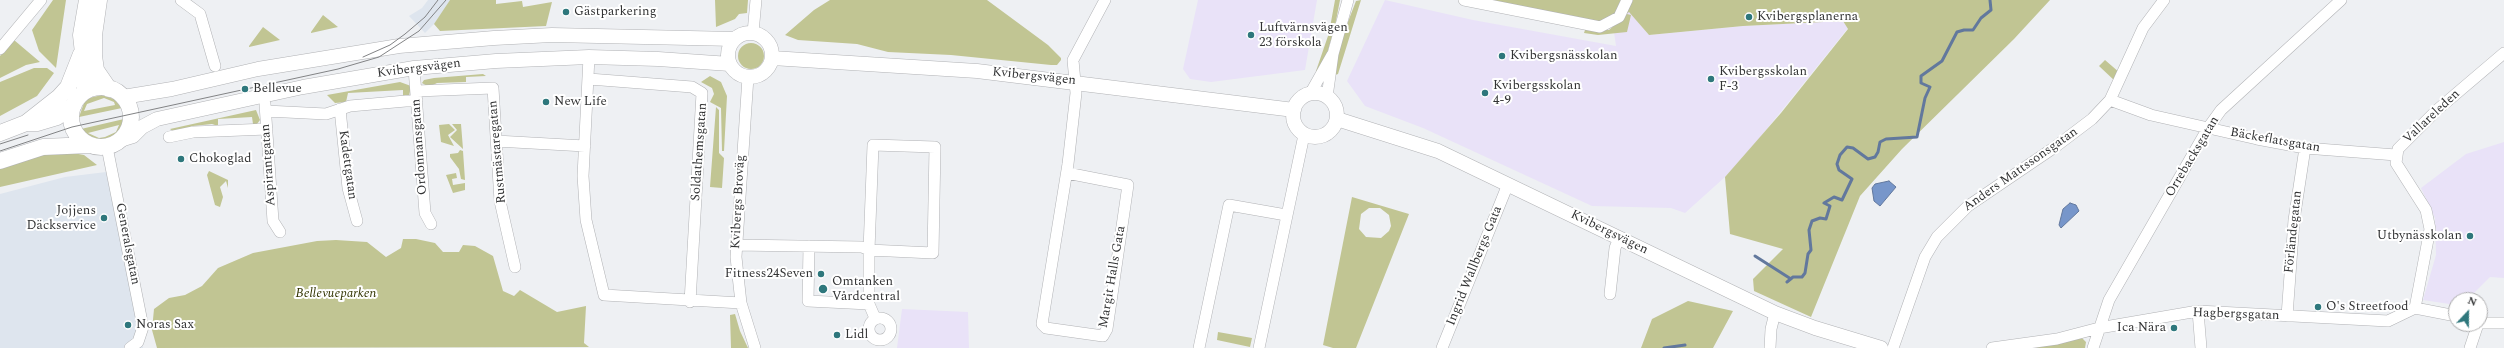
<!DOCTYPE html>
<meta charset="utf-8">
<style>
body{margin:0}
#map{position:relative;width:2504px;height:348px;overflow:hidden;background:#eef0f3;font-family:Spectral,serif}
canvas{display:block}
.north{position:absolute;left:2448px;top:292px;width:40px;height:40px;box-sizing:border-box;background:#fff;border:1px solid #adadae;border-radius:50%;rotate:22deg;font-size:11px;font-weight:700;line-height:16px;text-align:center;color:#323334}
.north::after{content:'';display:block;margin:auto;width:14px;height:18px;background:#2e777c;clip-path:polygon(50% 0,100% 100%,50% 72%,0 100%)}
</style>
<div id="map">
<canvas width="2504" height="348"></canvas>
<div class="north">N</div>
</div>
<script>
const context = document.querySelector('canvas').getContext('2d');
context.lineJoin = 'round';
function paint(path, color) { context.fillStyle = color; context.fill(path, 'evenodd'); }
const poly = rows => new Path2D(rows.map(r => 'M' + r).join(''));
function trace(path, color, width, dash) { context.strokeStyle = color; context.lineWidth = width; context.lineCap = dash ? 'butt' : 'round'; context.setLineDash(dash || []); context.stroke(path); }
function drawText(font, color, halo, rows, align = 'center') {
  context.font = font + ' Spectral,serif'; context.lineWidth = 4; context.setLineDash([]); context.textBaseline = 'middle'; context.strokeStyle = halo; context.fillStyle = color; for (const [text, x, y, turn = 0] of rows) {
    context.save(); context.translate(x, y); context.rotate((+turn || 0) * Math.PI / 180); context.textAlign = isNaN(turn) ? turn : align; if (halo) context.strokeText(text, 0, 0); context.fillText(text, 0, 0); context.restore();
  }
}
const built = poly([
 [428,0,450,0,441,17,425,33,409,16,422,8],
 [106,172,143,348,0,348,0,194,65,177]
]);
const education = poly([
 [1198,0,1317,0,1305,70,1211,82,1190,79,1183,69],
 [1385,0,1473,20,1616,46,1613,25,1629,11,1649,35,1743,26,1842,21,1848,28,1758,140,1725,177,1685,213,1671,208,1592,206,1423,128,1365,106,1347,81],
 [2504,142,2504,278,2490,277,2467,300,2456,300,2456,305,2423,300,2436,255,2435,218,2421,188,2466,154],
 [902,309,968,312,969,348,897,348]
]);
const green = poly([
 [53,0,66,0,56,68,39,51,32,30],
 [450,0,496,0,496,4,522,1,523,7,552,2,546,26,440,31,434,24],
 [715,0,748,0,747,13,739,14,735,19,716,27],
 [830,0,987,0,1048,45,1061,58,1061,60,1057,65,1051,65,951,55,888,52,857,44,798,40,785,35,814,10],
 [1335,0,1340,0,1335,26,1327,54,1318,71,1316,71,1329,33],
 [1361,0,1338,74,1335,75,1338,54,1346,27,1356,1],
 [1490,0,2050,0,2014,39,1902,149,1860,196,1811,317,1754,291,1753,279,1783,249,1730,234,1725,177,1781,113,1848,29,1843,21,1743,26,1649,35,1629,12,1613,25],
 [1627,14,1631,15,1627,32,1598,35,1584,33,1585,30,1609,30],
 [323,15,338,27,311,33,311,32],
 [263,27,280,40,249,47,249,46],
 [14,40,40,62,26,65,0,78,0,56],
 '738 56a13 13 0 1 1 26 0a13 13 0 1 1-26 0Z',
 [2105,60,2120,73,2116,82,2099,66],
 [34,68,47,68,54,73,37,96,0,116,0,82],
 [483,74,486,76,466,77,466,82,437,83,429,87,422,83,424,80,434,78],
 [710,76,721,82,727,96,724,151,722,151,721,108,710,102,714,94,712,88,701,82],
 [400,82,411,86,409,96,403,97,403,90,348,93,346,102,335,103,327,95],
 [102,95,114,99,122,108,79,117,84,103,89,98],
 [104,98,114,102,115,105,84,111,87,104],
 [716,107,719,110,719,153,724,158,722,188,710,187],
 [256,110,260,120,257,124,253,124,252,117,218,119,218,126,212,124,193,126,175,133,170,129],
 [124,119,119,133,108,140,102,141,89,138,81,129],
 [119,125,116,132,105,137,99,138,88,133],
 [449,124,455,130,448,135,454,146,441,142,439,125],
 [452,124,461,124,463,149,450,137,457,130],
 [460,150,463,151,465,180,461,179,459,169,450,157,450,154,458,153],
 [73,153,84,155,97,165,0,187,0,168,31,156],
 [209,171,228,180,228,188,226,181,220,187,223,197,220,207,215,205,207,175],
 [456,173,457,178,452,179,453,185,465,183,465,190,453,193,446,175],
 [1352,197,1409,214,1356,348,1333,348,1323,345],
 [1369,208,1380,208,1389,215,1391,226,1389,231,1381,238,1366,237,1359,229,1361,214],
 [403,239,416,239,435,243,443,252,459,252,463,245,475,246,493,256,503,291,514,296,520,290,557,312,586,306,584,343,589,347,157,348,152,330,154,309,169,298,185,295,202,286,218,268,253,253,317,241,336,240,367,242,386,257,401,248],
 [1688,301,1733,311,1713,348,1641,348,1652,319],
 [735,314,740,331,748,348,731,348,730,315],
 [1218,332,1252,338,1250,347,1217,340],
 [2081,337,2086,342,2085,348,2022,348]
]);
const water = poly([
 [1889,181,1896,187,1880,206,1874,201,1872,188,1875,184,1889,181],
 [2070,203,2076,205,2079,211,2061,228,2059,225,2063,209,2070,203]
]);
const stream = poly([
 [1755,256,1791,279],
 [1787,282,1793,277,1802,277,1805,273,1808,254,1811,250,1809,230,1812,221,1820,218,1826,219,1830,206,1824,203,1834,197,1842,200,1852,179,1839,170,1837,164,1840,155,1847,147,1853,148,1868,159,1875,157,1878,152,1880,142,1886,139,1917,137,1925,98,1930,87,1921,83,1921,76,1942,61,1957,32,1964,30,1973,30,1981,18,1991,10,1990,0],
 [1664,348,1685,345]
]);
const minor = poly([
 [181,0,200,14,215,66],
 [1464,0,1600,27,1619,17,1627,0],
 [753,33,756,0],
 [0,49,41,0],
 [589,57,583,176,586,220,604,295,741,303],
 [414,68,425,213,431,224],
 [748,77,736,257,741,303,755,348],
 [589,79,692,87,702,93,690,302],
 [417,91,493,88,500,201,515,267],
 [1310,94,1332,55],
 [1327,97,1333,54,1348,0],
 [2110,100,2151,115,2257,139,2305,148,2396,155],
 [265,104,273,221,280,232],
 [340,109,348,188,357,221],
 [266,111,326,114,350,106,417,100],
 [169,137,193,132,267,129],
 [496,141,585,146],
 [107,147,143,327,138,342,130,348],
 [1067,173,1128,185,1107,329,1103,336,1046,328,1042,324,1068,164,1076,93,1073,60,1105,0],
 [736,245,862,247,869,250,933,253,935,147,873,145,869,250,869,304,875,318],
 [809,246,808,301,869,304],
 [1610,294,1615,248,1619,238],
 [2415,308,2430,229,2426,210,2396,163,2398,149,2437,110,2504,53],
 [2198,311,2201,348],
 [2287,316,2294,220,2305,148],
 '869 329a11 11 0 1 1 22 0a11 11 0 1 1-22 0Z',
 [2480,323,2504,323],
 [1199,348,1229,205,1286,215],
 [1259,348,1304,135],
 [1442,348,1508,184],
 [1770,348,1771,329,1775,313],
 [1893,348,1925,257,1937,237,1968,206,2055,147,2092,119,2110,100,2143,28,2164,0],
 [1992,348,2057,339,2099,328,2198,311,2388,321,2415,308,2456,316],
 [2093,348,2109,300,2208,128,2221,110,2341,0],
 [2470,348,2478,324]
]);
const tertiary = poly([
 '728 55a22 22 0 1 1 44 0a22 22 0 1 1-44 0Z',
 [772,58,977,71,1294,110],
 '1293 115a22 22 0 1 1 44 0a22 22 0 1 1-44 0Z',
 [123,97,172,89,258,69,399,46,494,38,552,35,735,39],
 [1337,119,1438,151,1775,313,1815,328,1881,348],
 [120,140,133,136,142,127,157,119,303,87,414,68,496,61,589,57,658,59,730,64]
]);
const secondary = poly([
 [99,0,94,35,94,56,96,70,109,89],
 '71 117a30 30 0 1 1 60 0a30 30 0 1 1-60 0Z',
 [84,92,86,80,81,35,87,0],
 [26,123,59,97,68,87,81,54],
 [0,133,26,123,37,123,57,117,74,105],
 [0,161,43,147,90,145]
]);
const tram = poly([
 [363,57,390,45,405,34,425,17,438,0],
 [0,144,28,135],
 [0,151,72,127,338,69,379,57,419,31,446,0]
]);
const markers = [
 [566,12,4,"#2e777c"],
 [1749,17,4,"#2e777c"],
 [1251,35,4,"#2e777c"],
 [1502,56,4,"#2e777c"],
 [1711,79,4,"#2e777c"],
 [245,89,4,"#2e777c"],
 [1485,93,4,"#2e777c"],
 [546,102,4,"#2e777c"],
 [181,159,4,"#2e777c"],
 [104,218,4,"#2e777c"],
 [2470,236,4,"#2e777c"],
 [821,274,4,"#2e777c"],
 [823,289,5,"#2e777c"],
 [2318,307,4,"#2e777c"],
 [128,325,4,"#2e777c"],
 [2174,328,4,"#2e777c"],
 [837,335,4,"#2e777c"]
];
const poiNames = [
 ["Gästparkering",574,12],
 ["Kvibergsplanerna",1757,17],
 ["Luftvärnsvägen",1259,28],
 ["23 förskola",1259,43],
 ["Kvibergsnässkolan",1510,56],
 ["Kvibergsskolan",1719,72],
 ["F-3",1719,87],
 ["Kvibergsskolan",1493,86],
 ["4-9",1493,101],
 ["Bellevue",253,89],
 ["New Life",554,102],
 ["Chokoglad",189,159],
 ["Jojjens",96,211,"right"],
 ["Däckservice",96,226,"right"],
 ["Utbynässkolan",2462,236,"right"],
 ["Fitness24Seven",813,274,"right"],
 ["Omtanken",832,282],
 ["Vårdcentral",832,297],
 ["O's Streetfood",2326,307],
 ["Noras Sax",136,325],
 ["Ica Nära",2166,328,"right"],
 ["Lidl",845,335]
];
const streetNames = [
 ["Kvibergsvägen",419,69,-7],
 ["Kvibergsvägen",1034,77,6],
 ["Vallareleden",2432,117,-43],
 ["Bäckeflatsgatan",2275,141,10],
 ["Ordonnansgatan",420,147,-94],
 ["Rustmästaregatan",498,152,-95],
 ["Soldathemsgatan",700,152,-86],
 ["Orrebacksgatan",2193,157,-59],
 ["Aspirantgatan",269,165,-94],
 ["Kadettgatan",347,165,82],
 ["Anders Mattssonsgatan",2021,170,-35],
 ["Kvibergs Broväg",739,202,-87],
 ["Förländegatan",2294,232,-84],
 ["Kvibergsvägen",1609,233,26],
 ["Generalsgatan",127,244,79],
 ["Ingrid Wallbergs Gata",1475,266,-68],
 ["Margit Halls Gata",1113,277,-80],
 ["Hagbergsgatan",2236,315,2]
];
const parkNames = [
 ["Bellevueparken",336,294]
];
paint(built, '#dee5ee');
paint(education, '#e9e2f8');
paint(green, '#c1c593');
paint(water, '#7796ca');
trace(water, '#62789d', 1);
trace(stream, '#62789d', 3);
trace(minor, '#b1b2b5', 12);
trace(tertiary, '#b1b2b5', 15);
trace(secondary, '#b1b2b5', 17);
trace(minor, '#fff', 11);
trace(tertiary, '#fff', 14);
trace(secondary, '#fff', 16);
trace(tram, '#828385', 1);
for (const [x, y, r, color] of markers) { const dot = new Path2D(); dot.arc(x, y, r, 0, 2 * Math.PI); context.fillStyle = color; context.fill(dot); trace(dot, '#fff', 1.5); }
drawText('13px', '#323334', '#fff', poiNames, 'left');
drawText('13px', '#323334', '#fff', streetNames);
drawText('italic 13px', '#323400', '#fff', parkNames);
</script>
